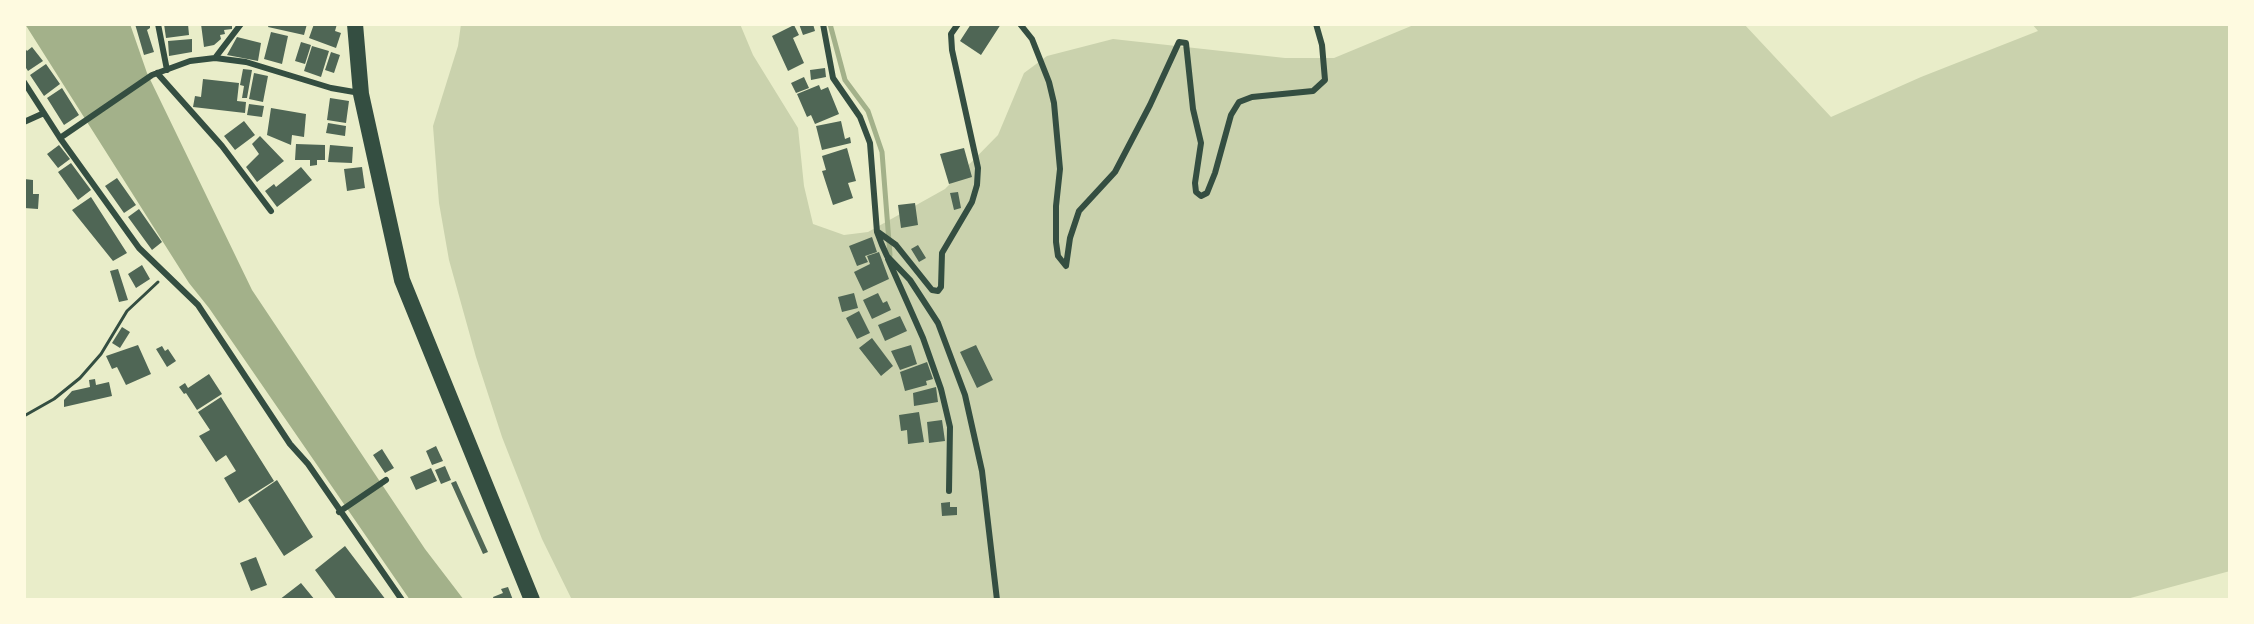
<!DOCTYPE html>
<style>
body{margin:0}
#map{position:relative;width:2254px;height:624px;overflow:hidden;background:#e9edc9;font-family:"Alegreya Sans",sans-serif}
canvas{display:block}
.frame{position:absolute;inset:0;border:26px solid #fefae0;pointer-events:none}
</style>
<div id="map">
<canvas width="2254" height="624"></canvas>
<div class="frame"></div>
</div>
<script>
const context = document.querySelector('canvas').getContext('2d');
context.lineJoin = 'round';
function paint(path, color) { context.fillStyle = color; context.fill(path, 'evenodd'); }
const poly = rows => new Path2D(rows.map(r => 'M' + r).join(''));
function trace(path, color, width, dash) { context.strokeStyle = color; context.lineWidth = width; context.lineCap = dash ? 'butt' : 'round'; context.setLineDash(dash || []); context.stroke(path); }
const green = poly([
 [461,24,740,24,753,55,798,128,804,186,813,224,844,235,868,232,945,189,998,135,1024,73,1047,56,1113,39,1285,58,1334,58,1416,24,1744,24,1831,117,1921,77,2038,31,2032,24,2230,24,2230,571,2123,600,572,600,542,539,502,437,476,357,449,260,439,203,433,126,458,46]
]);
const water = poly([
 [25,24,130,24,147,73,252,290,425,549,464,600,410,600,209,308,189,283]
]);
const stream = poly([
 [830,24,845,80,868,111,882,152,890,255]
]);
const building = poly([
 [135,24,150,24,150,28,147,30,154,52,144,55],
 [164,24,188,24,189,35,166,38],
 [201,24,232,24,232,29,224,30,225,34,220,35,221,39,214,45,204,47],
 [269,24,307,24,304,35,268,27],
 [314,24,337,24,335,31,341,33,336,48,309,38],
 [799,24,813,24,815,31,803,35],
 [971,24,1001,24,981,55,960,41],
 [794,25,799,35,793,38,804,63,788,71,772,36],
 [271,32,288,36,282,64,264,59],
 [237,37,261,43,258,61,227,55],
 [192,39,192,52,169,56,168,41],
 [301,42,311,45,305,64,295,61],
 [312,46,329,51,321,77,304,71],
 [24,47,27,51,32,47,43,61,28,71,24,65],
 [331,52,340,55,334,73,325,70],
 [46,64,60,84,44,96,30,75],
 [825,68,826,77,811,80,810,70],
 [243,69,252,70,247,98,242,98,244,86,240,85],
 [254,73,268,76,263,102,249,99],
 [804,77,809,88,796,93,791,83],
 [203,79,239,83,237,101,246,102,245,113,193,107,195,96,201,97],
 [819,85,821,90,828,87,839,114,815,124,811,115,807,117,797,94],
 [62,88,79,115,64,125,47,98],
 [330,98,349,101,346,123,327,120],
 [249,104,264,106,262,117,247,115],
 [271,108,306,114,304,137,292,135,291,145,267,135],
 [244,121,255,135,235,150,224,136],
 [841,121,845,139,850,137,851,143,822,150,816,126],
 [328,123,346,126,345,136,326,133],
 [260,136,284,161,257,182,246,167,259,154,252,144],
 [296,144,325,145,325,160,317,160,317,165,310,166,310,160,295,160],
 [59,145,70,159,58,168,47,154],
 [330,145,353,147,352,163,328,162],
 [847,148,856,181,848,183,853,198,833,205,822,171,826,170,822,156],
 [964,148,972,177,949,184,940,154],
 [71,163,91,190,78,200,58,172],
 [301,167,312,180,277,207,265,191,274,184,276,187],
 [362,167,365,188,347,191,344,169],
 [117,178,136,205,124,213,105,186],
 [24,179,33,180,33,194,39,194,38,209,24,208],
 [958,192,961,208,954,210,950,193],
 [91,197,127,253,113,261,72,210],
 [915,203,918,225,901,228,898,205],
 [139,209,162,242,152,250,128,217],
 [872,237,877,252,865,256,868,262,857,266,849,246],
 [918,245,926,258,919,262,911,249],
 [879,252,889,279,863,291,854,272,870,264,867,256],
 [142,265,150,279,136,288,128,274],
 [118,269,128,300,119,302,110,271],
 [854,293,858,308,842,312,838,297],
 [878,293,883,303,887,301,891,310,872,319,863,300],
 [859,311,870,333,857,339,846,318],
 [900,316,907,331,885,341,878,325],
 [122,327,130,332,120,348,112,343],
 [872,338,893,366,881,376,859,348],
 [138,345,151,374,126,385,117,367,112,369,106,356],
 [911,345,917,364,900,370,891,351],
 [976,345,993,380,977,388,960,352],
 [162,346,165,351,168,349,176,361,167,367,156,349],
 [927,362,933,379,926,381,927,385,905,391,900,372],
 [209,374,222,394,197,410,186,393,184,394,179,387,185,383,188,388],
 [95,379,96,385,109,382,112,396,64,407,64,400,72,391,90,387,89,380],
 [936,387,938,402,914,406,913,393],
 [221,397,274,481,239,503,224,478,236,471,226,455,216,462,199,436,210,430,198,412],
 [919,412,924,442,908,444,907,430,901,431,899,415],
 [942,420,945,441,929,443,927,422],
 [436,446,443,461,432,465,426,451],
 [382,449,394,468,385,473,373,455],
 [445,466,451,480,441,484,435,470],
 [431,468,437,481,416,490,410,477],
 [277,480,313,537,284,556,248,500],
 [456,481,488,552,483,554,451,483],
 [950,502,950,507,957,507,957,515,942,516,941,503],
 [345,546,386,600,337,600,315,570],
 [256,557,267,585,251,591,240,563],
 [301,583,315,600,279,600],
 [508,587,513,600,494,600,493,597,503,593,501,589]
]);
const path = poly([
 [24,416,54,399,80,378,101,354,127,311,158,282]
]);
const minor = poly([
 [158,24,167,70],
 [823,24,833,78,860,117,870,143,877,232,882,245,887,256,910,280,938,323,965,395,982,471,997,600],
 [1020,24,1032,39,1049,82,1054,103,1060,169,1056,206,1056,242,1058,256,1066,266,1070,238,1079,211,1115,172,1150,105,1179,42,1186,43,1193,109,1201,143,1195,183,1196,192,1201,196,1207,193,1215,173,1231,115,1239,102,1252,97,1313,91,1325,80,1322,45,1316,24],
 [215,58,241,24],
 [157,73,222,146,271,211],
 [24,82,60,138,139,248,198,305,290,444,308,464,402,600],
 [24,122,44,113],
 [60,138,152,75,190,61,215,58,246,62,331,88,360,93],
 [878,232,896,245,932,290,938,291,941,287,942,253,972,202,977,185,978,168,952,50,951,34,958,24],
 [888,259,923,338,941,389,950,427,949,491],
 [339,512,386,480]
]);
const trunk = poly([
 [355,24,361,94,402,280,532,600]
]);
paint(green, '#cad2ad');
paint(water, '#a3b18a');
trace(stream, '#a3b18a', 5);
paint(building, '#4f6655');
trace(path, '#344e41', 3);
trace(minor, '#344e41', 6);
trace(trunk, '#344e41', 16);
</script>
